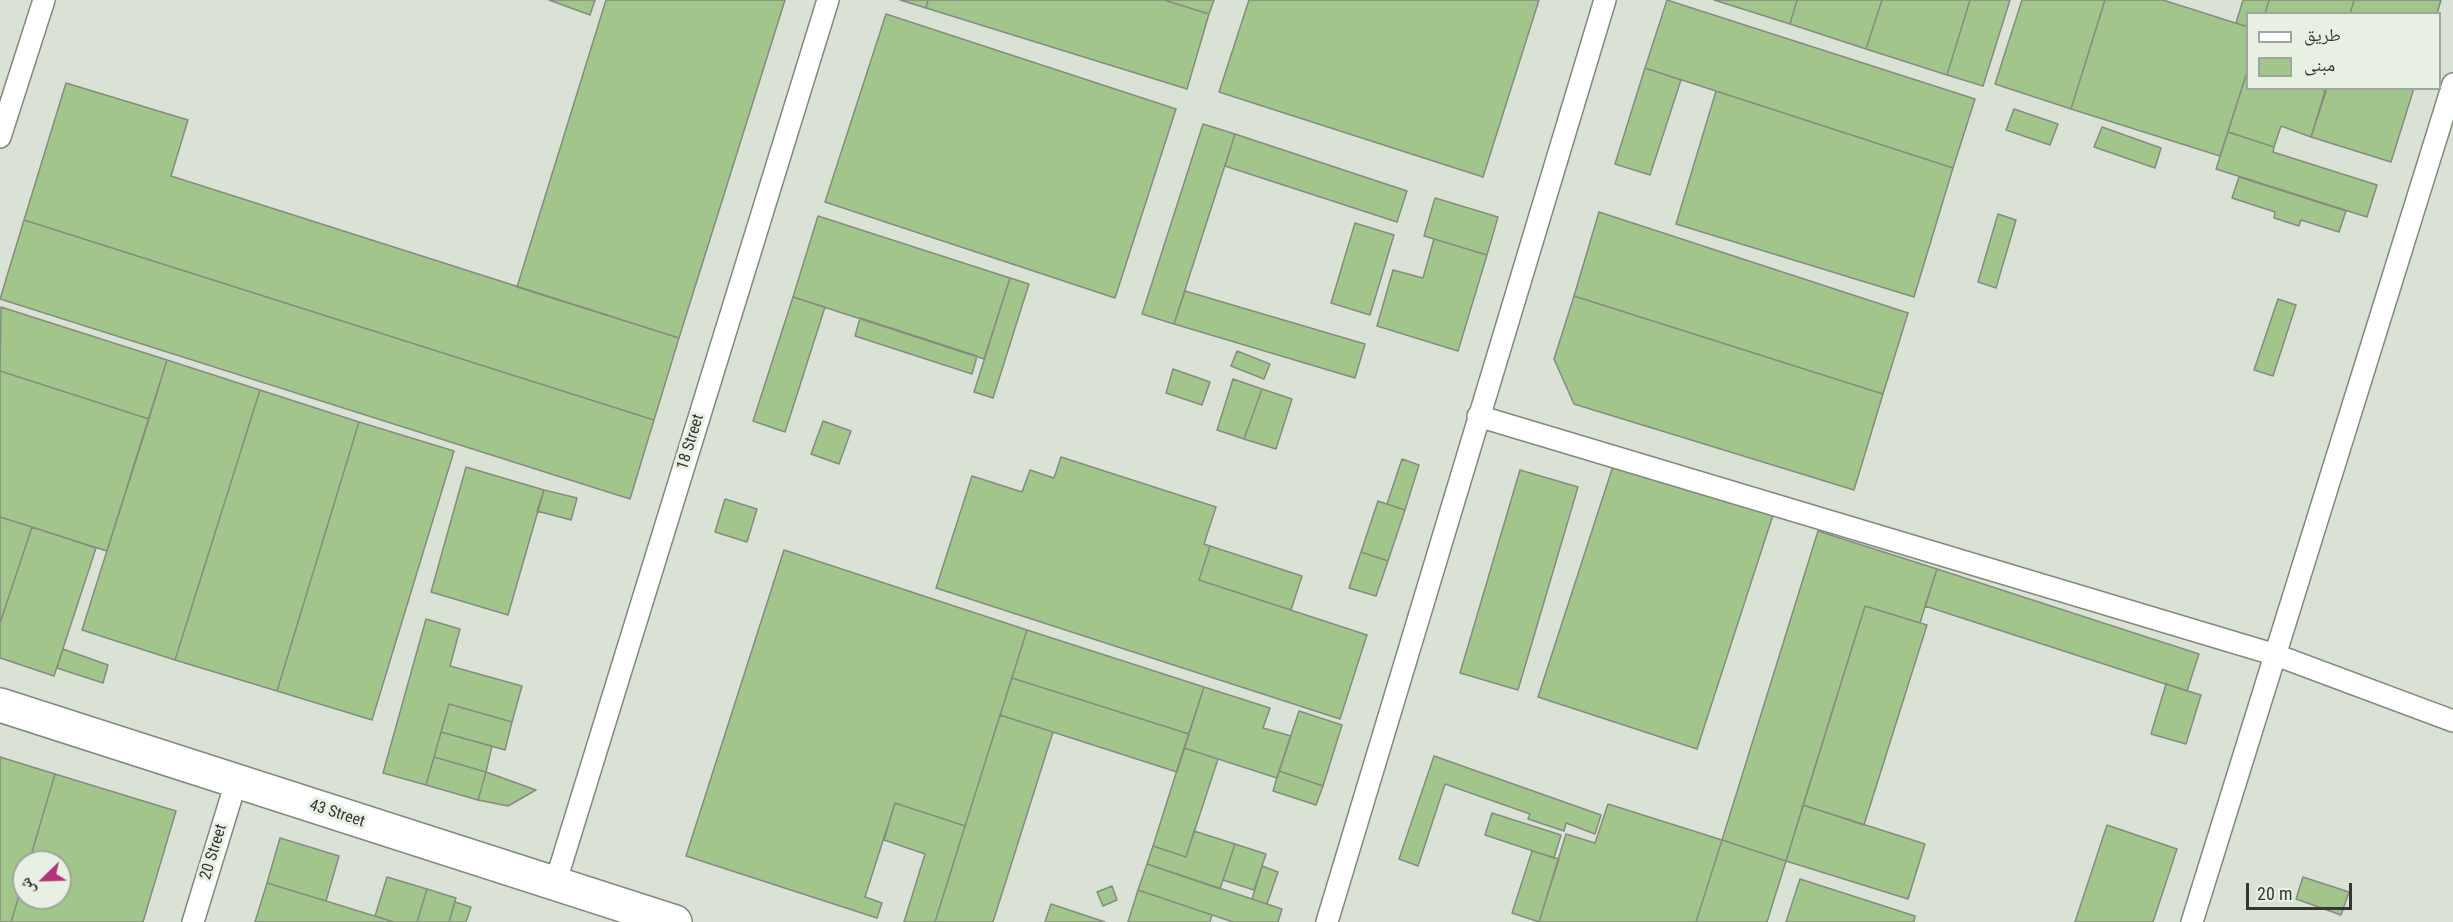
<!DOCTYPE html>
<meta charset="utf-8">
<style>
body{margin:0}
#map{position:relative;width:2453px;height:922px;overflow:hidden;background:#dae2d5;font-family:"Roboto Condensed","Noto Naskh Arabic",sans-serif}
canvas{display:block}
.legend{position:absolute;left:2246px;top:12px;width:195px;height:78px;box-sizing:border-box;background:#e7f0e2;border:2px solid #9fa69c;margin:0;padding:8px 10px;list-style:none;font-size:18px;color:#343732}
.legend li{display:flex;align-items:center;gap:12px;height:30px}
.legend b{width:30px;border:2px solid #9fa69c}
.north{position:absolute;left:12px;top:850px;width:60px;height:60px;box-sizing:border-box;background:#e7f0e2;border:2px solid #9fa69c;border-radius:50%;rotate:247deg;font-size:16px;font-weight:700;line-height:24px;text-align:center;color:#343732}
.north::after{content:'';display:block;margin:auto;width:21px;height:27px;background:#b5327b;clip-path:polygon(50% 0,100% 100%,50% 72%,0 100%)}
.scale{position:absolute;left:2246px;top:883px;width:106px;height:27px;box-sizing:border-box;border:3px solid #343732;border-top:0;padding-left:8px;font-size:18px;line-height:21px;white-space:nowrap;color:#343732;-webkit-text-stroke:4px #e7f0e2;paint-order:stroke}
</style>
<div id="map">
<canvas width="2453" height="922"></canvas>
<ul class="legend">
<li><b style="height:8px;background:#fff"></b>طريق</li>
<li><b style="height:16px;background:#a1c58b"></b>مبنى</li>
</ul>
<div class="north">ش</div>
<div class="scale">20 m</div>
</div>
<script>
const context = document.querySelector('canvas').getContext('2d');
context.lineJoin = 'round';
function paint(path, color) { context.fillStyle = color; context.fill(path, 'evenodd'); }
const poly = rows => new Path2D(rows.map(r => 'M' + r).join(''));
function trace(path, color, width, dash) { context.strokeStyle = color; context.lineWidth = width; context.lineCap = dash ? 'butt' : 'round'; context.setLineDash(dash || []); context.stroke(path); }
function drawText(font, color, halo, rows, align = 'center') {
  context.font = font + ' "Roboto Condensed",sans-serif'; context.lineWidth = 6; context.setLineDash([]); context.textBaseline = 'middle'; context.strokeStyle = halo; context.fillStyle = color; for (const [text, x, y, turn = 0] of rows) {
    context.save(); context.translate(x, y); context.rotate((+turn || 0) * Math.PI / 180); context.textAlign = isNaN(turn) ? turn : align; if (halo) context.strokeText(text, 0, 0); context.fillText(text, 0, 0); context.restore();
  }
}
const building = poly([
 [549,0,595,0,590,15,549,0],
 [606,0,785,0,679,338,517,287,606,0],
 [900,0,928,0,926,8,900,0],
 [928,0,1164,0,1209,14,1187,89,926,8,928,0],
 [1164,0,1214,0,1209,14,1164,0],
 [1249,0,1539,0,1483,177,1219,92,1249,0],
 [1667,0,1975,99,1953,168,1645,68,1667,0],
 [1714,0,1797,0,1790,24,1714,0],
 [1797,0,1882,0,1866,49,1790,24,1797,0],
 [1882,0,1970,0,1947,75,1866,49,1882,0],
 [1970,0,2010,0,1983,86,1947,75,1970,0],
 [2022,0,2105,0,2071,109,1995,84,2022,0],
 [2105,0,2163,0,2248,27,2248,69,2220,156,2071,109,2105,0],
 [2243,0,2269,0,2265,14,2248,14,2248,27,2236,23,2243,0],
 [2269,0,2354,0,2350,14,2265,14,2269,0],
 [2354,0,2441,0,2437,14,2350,14,2354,0],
 [886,14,1176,109,1115,298,825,202,886,14],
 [1645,68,1681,80,1650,175,1615,164,1645,68],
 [2248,69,2248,88,2319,88,2326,91,2311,137,2281,126,2274,147,2228,132,2248,69],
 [66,83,188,120,171,176,679,338,654,420,24,220,66,83],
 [2326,88,2414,88,2391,162,2311,137,2326,88],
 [1716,91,1953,168,1914,297,1676,224,1716,91],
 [2014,109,2058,124,2050,145,2006,130,2014,109],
 [1203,124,1235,134,1174,324,1142,314,1203,124],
 [2102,127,2161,148,2155,168,2094,147,2102,127],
 [2228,132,2274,147,2273,152,2377,185,2367,217,2216,169,2228,132],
 [1235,134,1407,191,1397,222,1225,166,1235,134],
 [2239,177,2346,211,2339,232,2301,220,2299,226,2274,218,2275,212,2232,198,2239,177],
 [1435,198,1498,217,1487,255,1424,236,1435,198],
 [1599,212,1908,313,1883,394,1574,296,1599,212],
 [1998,214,2016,220,1996,288,1978,282,1998,214],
 [818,216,1010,278,984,359,793,297,818,216],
 [24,220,654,420,630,499,0,299,24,220],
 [1355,223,1394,235,1370,315,1331,303,1355,223],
 [1434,239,1487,255,1458,351,1377,326,1393,270,1423,278,1434,239],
 [1010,278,1029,284,993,398,974,392,1010,278],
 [1185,291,1365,344,1355,378,1174,324,1185,291],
 [1574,296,1883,394,1854,490,1574,404,1554,359,1574,296],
 [793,297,825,307,785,432,753,421,793,297],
 [2278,299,2296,305,2273,376,2254,370,2278,299],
 [1,307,167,360,149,419,0,371,1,307],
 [860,318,977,356,972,374,855,336,860,318],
 [1237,351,1270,364,1264,379,1231,366,1237,351],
 [167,360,260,390,175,660,82,630,167,360],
 [1173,369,1210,382,1202,405,1166,393,1173,369],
 [0,371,149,419,107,551,0,517,0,371],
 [1233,379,1262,389,1244,439,1217,430,1233,379],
 [1262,389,1292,399,1276,449,1244,439,1262,389],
 [260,390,359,422,277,691,175,660,260,390],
 [823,421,851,431,839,464,811,454,823,421],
 [359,422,454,451,372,720,277,691,359,422],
 [1061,457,1216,507,1204,544,1210,546,1199,580,1367,635,1340,719,936,588,972,476,1022,492,1030,470,1054,478,1061,457],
 [1402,459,1419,465,1405,510,1387,504,1402,459],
 [1614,463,1773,515,1697,749,1538,697,1614,463],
 [466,467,544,490,508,615,431,592,466,467],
 [1520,470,1578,487,1518,690,1460,673,1520,470],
 [544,490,577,498,571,520,537,511,544,490],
 [725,499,757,509,747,542,715,532,725,499],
 [1378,501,1405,510,1388,561,1361,552,1378,501],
 [0,517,32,527,0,623,0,517],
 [32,527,96,548,54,676,0,658,0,623,32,527],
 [1818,531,1937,569,1920,623,1865,606,1786,861,1722,840,1818,531],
 [1210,546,1302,576,1291,610,1199,580,1210,546],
 [784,550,1027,630,965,826,895,803,865,897,882,903,877,918,686,856,784,550],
 [1361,552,1388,561,1376,596,1349,588,1361,552],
 [1937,569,2199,654,2187,691,1925,606,1937,569],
 [1865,606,1927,625,1864,825,1803,805,1865,606],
 [426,619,460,629,450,666,522,686,512,722,449,704,426,785,383,773,426,619],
 [1027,630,1204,687,1189,734,1012,678,1027,630],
 [63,649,108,665,103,683,57,668,63,649],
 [1012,678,1189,734,1177,772,1000,715,1012,678],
 [2166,684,2201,695,2186,744,2151,734,2166,684],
 [1204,687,1270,708,1263,728,1291,736,1277,778,1184,748,1204,687],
 [449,704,512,722,505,750,441,732,449,704],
 [1299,711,1342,725,1323,786,1279,771,1299,711],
 [1000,715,1053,732,993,922,935,922,1000,715],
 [441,732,492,746,486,772,434,757,441,732],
 [1184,748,1218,759,1186,857,1153,846,1184,748],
 [1434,756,1601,815,1595,834,1566,823,1564,831,1528,819,1530,814,1445,784,1418,866,1399,859,1434,756],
 [0,757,55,774,29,862,24,862,24,879,11,922,0,922,0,757],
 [434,757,486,772,478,800,426,785,434,757],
 [1279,771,1323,786,1316,805,1273,791,1279,771],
 [486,772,536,790,508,806,478,800,486,772],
 [55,774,176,811,143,922,11,922,24,879,24,898,60,898,60,862,29,862,55,774],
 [895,803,965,826,935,922,904,922,925,854,884,840,895,803],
 [1608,804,1722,840,1696,922,1539,922,1566,834,1595,843,1608,804],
 [1803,805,1925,844,1908,899,1786,861,1803,805],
 [1492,813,1561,835,1554,858,1485,835,1492,813],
 [2107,825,2177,849,2153,922,2075,922,2107,825],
 [1194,831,1235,844,1220,889,1147,864,1153,846,1186,857,1194,831],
 [280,838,339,856,326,901,267,883,280,838],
 [1722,840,1786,861,1767,922,1696,922,1722,840],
 [1235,844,1266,854,1254,890,1223,880,1235,844],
 [1532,851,1559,859,1539,922,1512,913,1532,851],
 [1147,864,1282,909,1278,922,1233,922,1138,890,1147,864],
 [1262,866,1278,872,1267,904,1252,899,1262,866],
 [387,877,427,889,417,922,394,922,375,916,387,877],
 [2303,877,2349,892,2341,915,2296,899,2303,877],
 [1800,879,1915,916,1914,922,1786,922,1800,879],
 [267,883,326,901,394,922,255,922,267,883],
 [1112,886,1117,900,1103,906,1097,892,1112,886],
 [427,889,456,898,449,922,417,922,427,889],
 [1138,890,1212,915,1210,922,1128,922,1138,890],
 [455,902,471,907,466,922,449,922,455,902],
 [1051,904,1105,922,1045,922,1051,904]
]);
const service = poly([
 [0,137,44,0],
 [1478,416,2276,655,2453,721],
 [555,884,828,0],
 [193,922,236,782],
 [1327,922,1605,0],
 [2192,922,2453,84]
]);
const tertiary = poly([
 [0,705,675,922]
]);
const streetNames = [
 ["18 Street",691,442,-73],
 ["43 Street",337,814,18],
 ["20 Street",214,852,-73]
];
paint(building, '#a1c58b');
trace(building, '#858c80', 1.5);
trace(service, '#81897d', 24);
trace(tertiary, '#81897d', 36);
trace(service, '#fff', 21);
trace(tertiary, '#fff', 33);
drawText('16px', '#343732', '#e7f0e2', streetNames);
</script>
